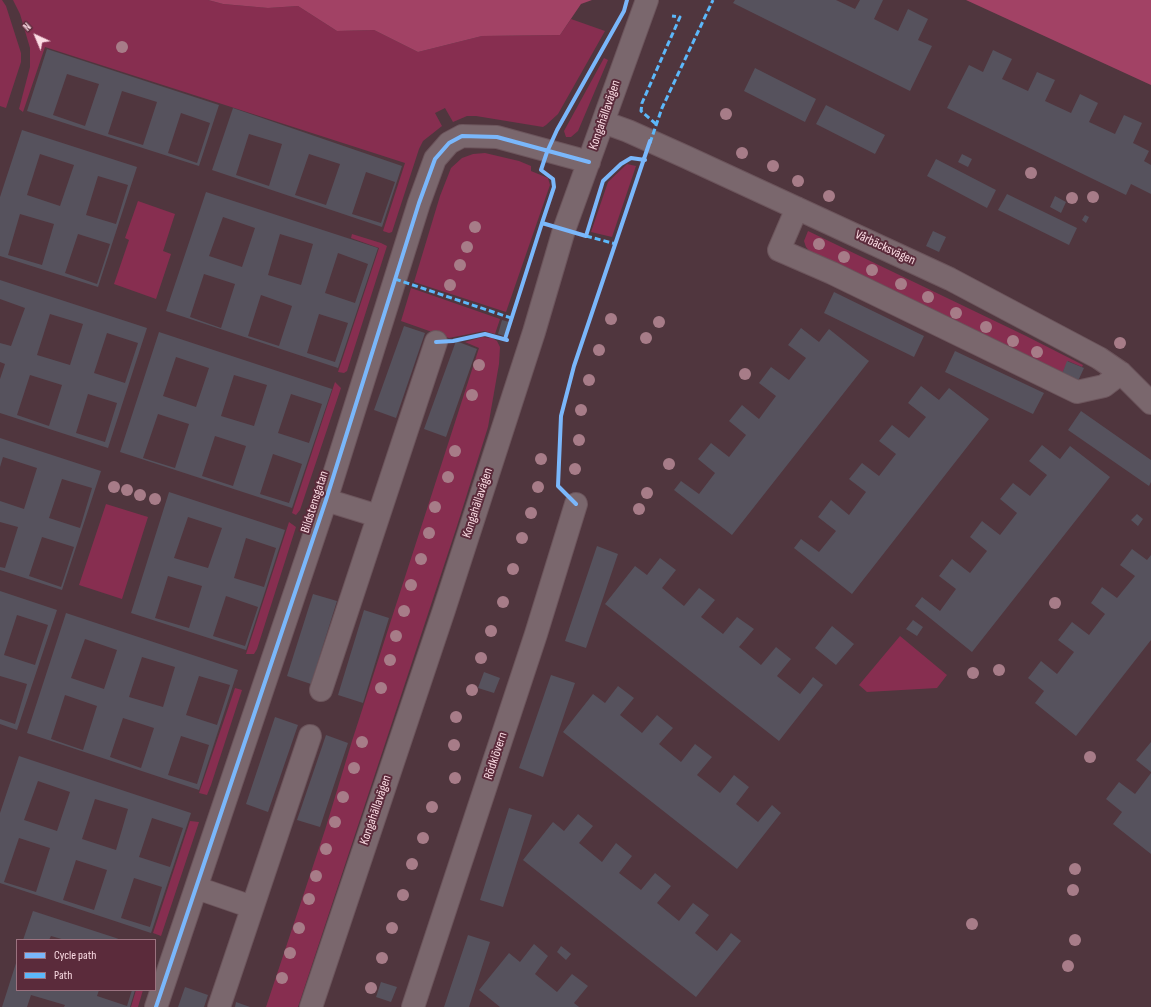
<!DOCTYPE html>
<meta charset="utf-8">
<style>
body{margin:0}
#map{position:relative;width:1151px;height:1007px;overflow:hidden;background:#50363e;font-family:"Sofia Sans Condensed",sans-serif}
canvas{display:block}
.legend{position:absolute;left:16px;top:939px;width:140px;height:52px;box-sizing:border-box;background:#5b2b3b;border:1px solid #9b727f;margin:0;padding:5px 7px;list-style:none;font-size:12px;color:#fcdce4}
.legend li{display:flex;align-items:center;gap:8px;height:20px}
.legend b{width:20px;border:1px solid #9b727f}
.north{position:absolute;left:16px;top:16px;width:40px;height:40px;-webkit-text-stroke:3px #5b2b3b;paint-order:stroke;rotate:316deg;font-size:11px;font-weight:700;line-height:16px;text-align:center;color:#fcdce4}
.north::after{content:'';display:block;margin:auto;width:14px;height:18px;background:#fcdce4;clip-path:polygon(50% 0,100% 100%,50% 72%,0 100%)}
</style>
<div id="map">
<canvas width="1151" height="1007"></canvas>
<ul class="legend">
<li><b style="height:5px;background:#7ab7fb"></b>Cycle path</li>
<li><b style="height:5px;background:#5cb8fa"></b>Path</li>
</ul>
<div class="north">N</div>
</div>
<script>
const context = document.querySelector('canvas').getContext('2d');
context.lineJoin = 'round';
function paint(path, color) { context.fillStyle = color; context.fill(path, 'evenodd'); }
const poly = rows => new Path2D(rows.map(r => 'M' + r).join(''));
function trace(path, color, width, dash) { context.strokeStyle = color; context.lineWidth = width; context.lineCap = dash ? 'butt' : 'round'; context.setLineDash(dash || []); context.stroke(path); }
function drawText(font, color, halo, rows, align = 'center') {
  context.font = font + ' "Sofia Sans Condensed",sans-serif'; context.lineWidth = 4; context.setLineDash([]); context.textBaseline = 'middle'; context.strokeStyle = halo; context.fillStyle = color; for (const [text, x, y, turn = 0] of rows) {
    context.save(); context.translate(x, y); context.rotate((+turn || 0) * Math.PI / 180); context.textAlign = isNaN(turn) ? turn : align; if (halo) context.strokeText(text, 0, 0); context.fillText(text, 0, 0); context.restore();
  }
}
const green = poly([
 [0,0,2,0,6,6,21,53,21,62,6,108,0,106],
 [13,0,208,0,223,4,268,8,298,6,337,31,374,30,418,52,482,36,560,35,571,19,605,31,558,114,546,125,543,127,476,116,467,116,453,122,445,108,435,113,442,126,423,141,419,149,392,232,389,233,383,231,405,163,45,47,23,112,19,109,30,67,30,48,20,14],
 [604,58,608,60,578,131,571,137,566,137,564,131],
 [485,153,519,161,531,166,531,171,548,178,550,185,506,312,414,282,440,196,451,168,462,158,473,154],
 [627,164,636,166,612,237,591,232,608,182],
 [138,201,175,214,163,251,171,254,156,299,114,284,129,240,125,238],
 [808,231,1026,336,1083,365,1082,367,1068,361,1062,374,811,253,806,247,804,241],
 [352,234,381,243,387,246,347,371,344,373,338,372,379,248,351,238],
 [411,288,500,319,495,334,484,331,449,338,401,321],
 [482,337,492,338,497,341,500,347,499,364,488,427,457,526,298,1007,266,1007,325,830,352,741,479,348,465,342],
 [335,382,341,388,300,510,296,515,292,513],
 [106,504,148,517,122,599,79,585],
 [289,522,296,527,257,649,254,654,246,654],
 [900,636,947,675,937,688,867,692,859,685],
 [235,688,242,690,211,785,207,795,199,793],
 [190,821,199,822,161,936,153,933],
 [136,990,143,990,138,1007,131,1007]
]);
const forest = poly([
 [208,0,592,0,581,4,560,35,482,36,418,52,374,30,337,31,298,6,268,8,223,4],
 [966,0,1151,0,1151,85]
]);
const building = poly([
 [735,0,836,0,855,9,860,0,883,0,874,19,898,31,908,9,928,19,918,40,932,46,910,91,733,3],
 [47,49,219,105,199,166,27,111],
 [67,74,99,84,85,126,53,115],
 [122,91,157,102,143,145,108,134],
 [181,113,210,123,197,163,168,153],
 [993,50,1012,59,1002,79,1028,91,1037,72,1055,80,1045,101,1071,113,1080,94,1098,103,1089,122,1115,134,1124,115,1142,123,1133,143,1149,151,1144,161,1151,165,1151,194,1131,184,1126,195,947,108,969,65,983,72],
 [755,68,816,99,805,122,744,91],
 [826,105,885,135,875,154,816,124],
 [233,108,402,166,382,227,212,170],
 [249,134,282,144,269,186,236,175],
 [309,154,340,164,326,205,295,195],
 [366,172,395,182,381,223,352,214],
 [22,130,137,167,98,287,0,256,0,197],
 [40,154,74,165,60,206,27,195],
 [98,176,128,185,116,224,86,215],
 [20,214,54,224,42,265,8,255],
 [78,234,110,244,97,284,65,273],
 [962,154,972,159,968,167,958,162],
 [936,159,996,190,987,208,927,176],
 [206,192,378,248,338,368,166,311],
 [223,217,255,228,242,267,209,256],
 [280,234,313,244,301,285,268,275],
 [338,253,368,264,355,303,325,293],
 [204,274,235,284,221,328,190,317],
 [261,295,292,306,279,346,248,336],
 [319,314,348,323,335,362,307,353],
 [1007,194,1077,228,1069,245,998,210],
 [1055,196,1066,202,1061,213,1050,207],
 [1085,215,1089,217,1086,223,1082,220],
 [933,231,946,237,939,252,926,246],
 [0,280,147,328,108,448,0,413,0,379,5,364,0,362,0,343,11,346,25,308,0,299],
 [50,314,83,324,70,365,37,355],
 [107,333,138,343,125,383,94,373],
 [30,375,62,385,49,426,17,415],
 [88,394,117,403,105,442,76,433],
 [834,292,924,336,914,357,824,313],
 [502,320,509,322,504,336,498,334],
 [404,326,425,333,396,418,374,410],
 [801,328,819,342,829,329,869,361,732,535,674,490,681,481,699,494,715,473,698,459,711,443,729,457,746,435,729,421,742,405,759,419,776,396,759,383,771,367,789,380,806,358,788,345],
 [159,332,332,389,292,508,120,452],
 [176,357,209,368,196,407,163,396],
 [234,375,267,385,254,426,221,416],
 [291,394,322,404,309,443,278,433],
 [158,414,189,424,175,468,143,458],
 [215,436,246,446,233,486,202,476],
 [273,454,302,464,289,503,260,494],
 [456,341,477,349,446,437,424,429],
 [955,351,1044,393,1033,414,945,372],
 [1067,361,1084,368,1078,381,1062,374],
 [921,386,939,400,949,388,989,419,852,594,794,548,801,539,819,552,836,531,818,517,831,500,849,515,866,492,849,479,862,463,879,476,896,454,879,441,892,425,909,438,926,417,908,403],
 [1081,411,1151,460,1151,482,1149,486,1068,430],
 [0,438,101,471,62,590,0,570,0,567,5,568,18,527,0,522,0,501,24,509,37,468,3,457,0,467],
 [62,479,92,488,80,528,49,518],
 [42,537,74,547,61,587,29,576],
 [1042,445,1060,459,1070,446,1110,477,972,652,915,606,922,597,940,611,956,589,939,576,952,559,970,573,987,551,970,537,982,521,1000,535,1017,513,1000,499,1013,483,1030,496,1047,475,1029,461],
 [169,492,285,530,246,650,131,613],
 [188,517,222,528,208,568,174,558],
 [246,538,276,548,264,587,234,578],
 [168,576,202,586,189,628,155,618],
 [226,596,258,607,245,646,213,636],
 [1137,514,1143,519,1138,526,1131,520],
 [597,546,618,554,586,648,565,641],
 [1132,549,1147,560,1151,555,1151,640,1076,736,1035,703,1044,691,1028,678,1041,661,1057,674,1074,652,1058,640,1072,622,1089,635,1105,614,1091,603,1102,587,1117,598,1135,576,1120,565],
 [660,558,676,570,662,588,684,606,699,588,715,600,701,617,723,634,737,617,754,629,739,647,761,665,776,647,791,659,777,676,800,694,813,677,823,685,779,741,605,604,635,566,647,575],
 [0,591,57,610,17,730,0,724,0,719,15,724,27,684,0,676],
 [17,615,48,625,35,665,4,655],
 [313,594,337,601,311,684,287,676],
 [364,610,389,618,363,703,338,695],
 [66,613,238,670,199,790,27,733],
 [85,639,117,650,104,689,71,678],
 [142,657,175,667,163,707,129,697],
 [199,676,230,685,217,725,186,715],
 [65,695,97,706,83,750,51,739],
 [123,718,154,728,141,768,110,757],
 [181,736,209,745,197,784,168,775],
 [913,620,923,627,917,636,906,629],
 [832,626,854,644,836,665,815,648],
 [484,672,500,678,494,693,478,688],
 [551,675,575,683,543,777,519,768],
 [618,686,634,698,620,715,642,733,657,715,673,728,659,744,681,762,695,744,712,757,697,775,720,793,734,775,749,787,736,804,758,822,772,805,781,813,737,869,563,732,593,694,605,703],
 [275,717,298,725,268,812,246,804],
 [326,735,348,743,320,827,297,820],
 [1151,742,1151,772,1136,760],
 [19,756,191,813,151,933,0,883,0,813],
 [38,781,70,792,57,831,24,820],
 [95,799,128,809,116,850,82,839],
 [152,818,183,828,170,867,139,857],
 [19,838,50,848,36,892,4,882],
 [76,860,107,870,94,910,63,900],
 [134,878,162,887,150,927,121,918],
 [1151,773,1151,854,1113,824,1122,812,1106,799,1119,782,1135,794],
 [509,808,532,815,503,907,480,900],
 [578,814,593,826,579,843,602,862,616,843,632,856,619,873,641,890,655,873,671,886,657,903,679,921,693,903,709,915,695,933,717,951,731,933,741,941,696,997,523,860,553,822,564,831],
 [33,911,116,938,121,940,65,940,51,936,49,940,23,940],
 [468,935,490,942,469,1007,444,1007],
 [534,944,548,956,535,974,557,992,572,974,588,986,574,1003,579,1007,500,1007,479,990,509,953,520,962],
 [561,946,571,954,566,960,557,952],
 [17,960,17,990,99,990,97,996,127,1006,132,990,135,990,130,1007,64,1007,65,1005,31,995,27,1007,2,1007],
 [381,982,397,987,391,1002,376,997],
 [185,987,208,995,204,1007,178,1007],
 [236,1002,250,1007,235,1007]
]);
const minor = poly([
 [603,122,628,131,686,157,950,279,1099,358,1121,373,1151,403],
 [797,208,779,250,832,273,1077,392,1104,386,1121,373],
 [326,500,378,516],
 [321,690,436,342],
 [197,888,252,907],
 [156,1007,326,500,419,203,435,159,449,143,462,136,497,137,589,162],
 [219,1007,310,736],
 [311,1007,444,610,534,332,564,230,647,0],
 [413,1007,536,634,576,504]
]);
const quiet = poly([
 [656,124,641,111,642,103,680,17,672,16],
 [650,143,662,108,713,0],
 [586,236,616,244],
 [395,279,514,319]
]);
const cycleway = poly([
 [627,0,624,11,557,130,547,152,541,170,553,179,554,187,542,223,586,236,603,181,621,164,631,158,645,160],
 [505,339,542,223],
 [436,342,453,341,485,334,507,340],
 [576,504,558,486,561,416,574,366,650,141],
 [156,1007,326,500,419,203,435,159,449,143,462,136,497,137,589,162]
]);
const trees = [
 [122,47],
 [726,114],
 [742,153],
 [773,166],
 [1031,173],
 [798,181],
 [829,196],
 [1093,197],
 [1072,198],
 [475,227],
 [819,244],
 [467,247],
 [844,257],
 [460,265],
 [872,270],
 [901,284],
 [450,285],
 [928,297],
 [956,313],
 [611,319],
 [659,322],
 [986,327],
 [646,338],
 [1013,341],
 [1120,343],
 [599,350],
 [1037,352],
 [479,365],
 [745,374],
 [589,380],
 [472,395],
 [581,410],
 [579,440],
 [455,451],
 [541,459],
 [669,464],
 [575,469],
 [448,477],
 [114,487],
 [538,487],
 [127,490],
 [647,493],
 [140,495],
 [155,499],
 [435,507],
 [639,509],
 [531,513],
 [429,533],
 [522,538],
 [421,559],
 [513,569],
 [411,585],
 [503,602],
 [1055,603],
 [404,611],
 [491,631],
 [396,636],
 [481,658],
 [390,660],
 [999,670],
 [973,673],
 [381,688],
 [472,690],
 [456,717],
 [362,742],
 [454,745],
 [1090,757],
 [354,768],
 [455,778],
 [343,797],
 [432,807],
 [335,822],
 [423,838],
 [326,849],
 [412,864],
 [1075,869],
 [316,876],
 [1073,890],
 [403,895],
 [309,899],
 [972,924],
 [299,928],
 [392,928],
 [1075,940],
 [290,953],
 [382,958],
 [1068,966],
 [282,978],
 [371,988]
];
const streetNames = [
 ["Kongahällavägen",605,115,-71],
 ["Vårbäcksvägen",885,248,25],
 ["Bildstensgatan",315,502,-72],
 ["Kongahällavägen",478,503,-72],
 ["Rödklövern",496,756,-72],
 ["Kongahällavägen",376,810,-71]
];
paint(green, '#872e50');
paint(forest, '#a24265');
paint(building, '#56525d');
trace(minor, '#6c555c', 24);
trace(minor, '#7a676d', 22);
trace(quiet, '#5cb8fa', 3, [6, 3]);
trace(cycleway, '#7ab7fb', 4);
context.fillStyle = '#a77c88';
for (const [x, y] of trees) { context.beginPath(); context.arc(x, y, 6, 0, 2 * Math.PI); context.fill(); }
drawText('13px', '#fcdce4', '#5b2b3b', streetNames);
</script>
